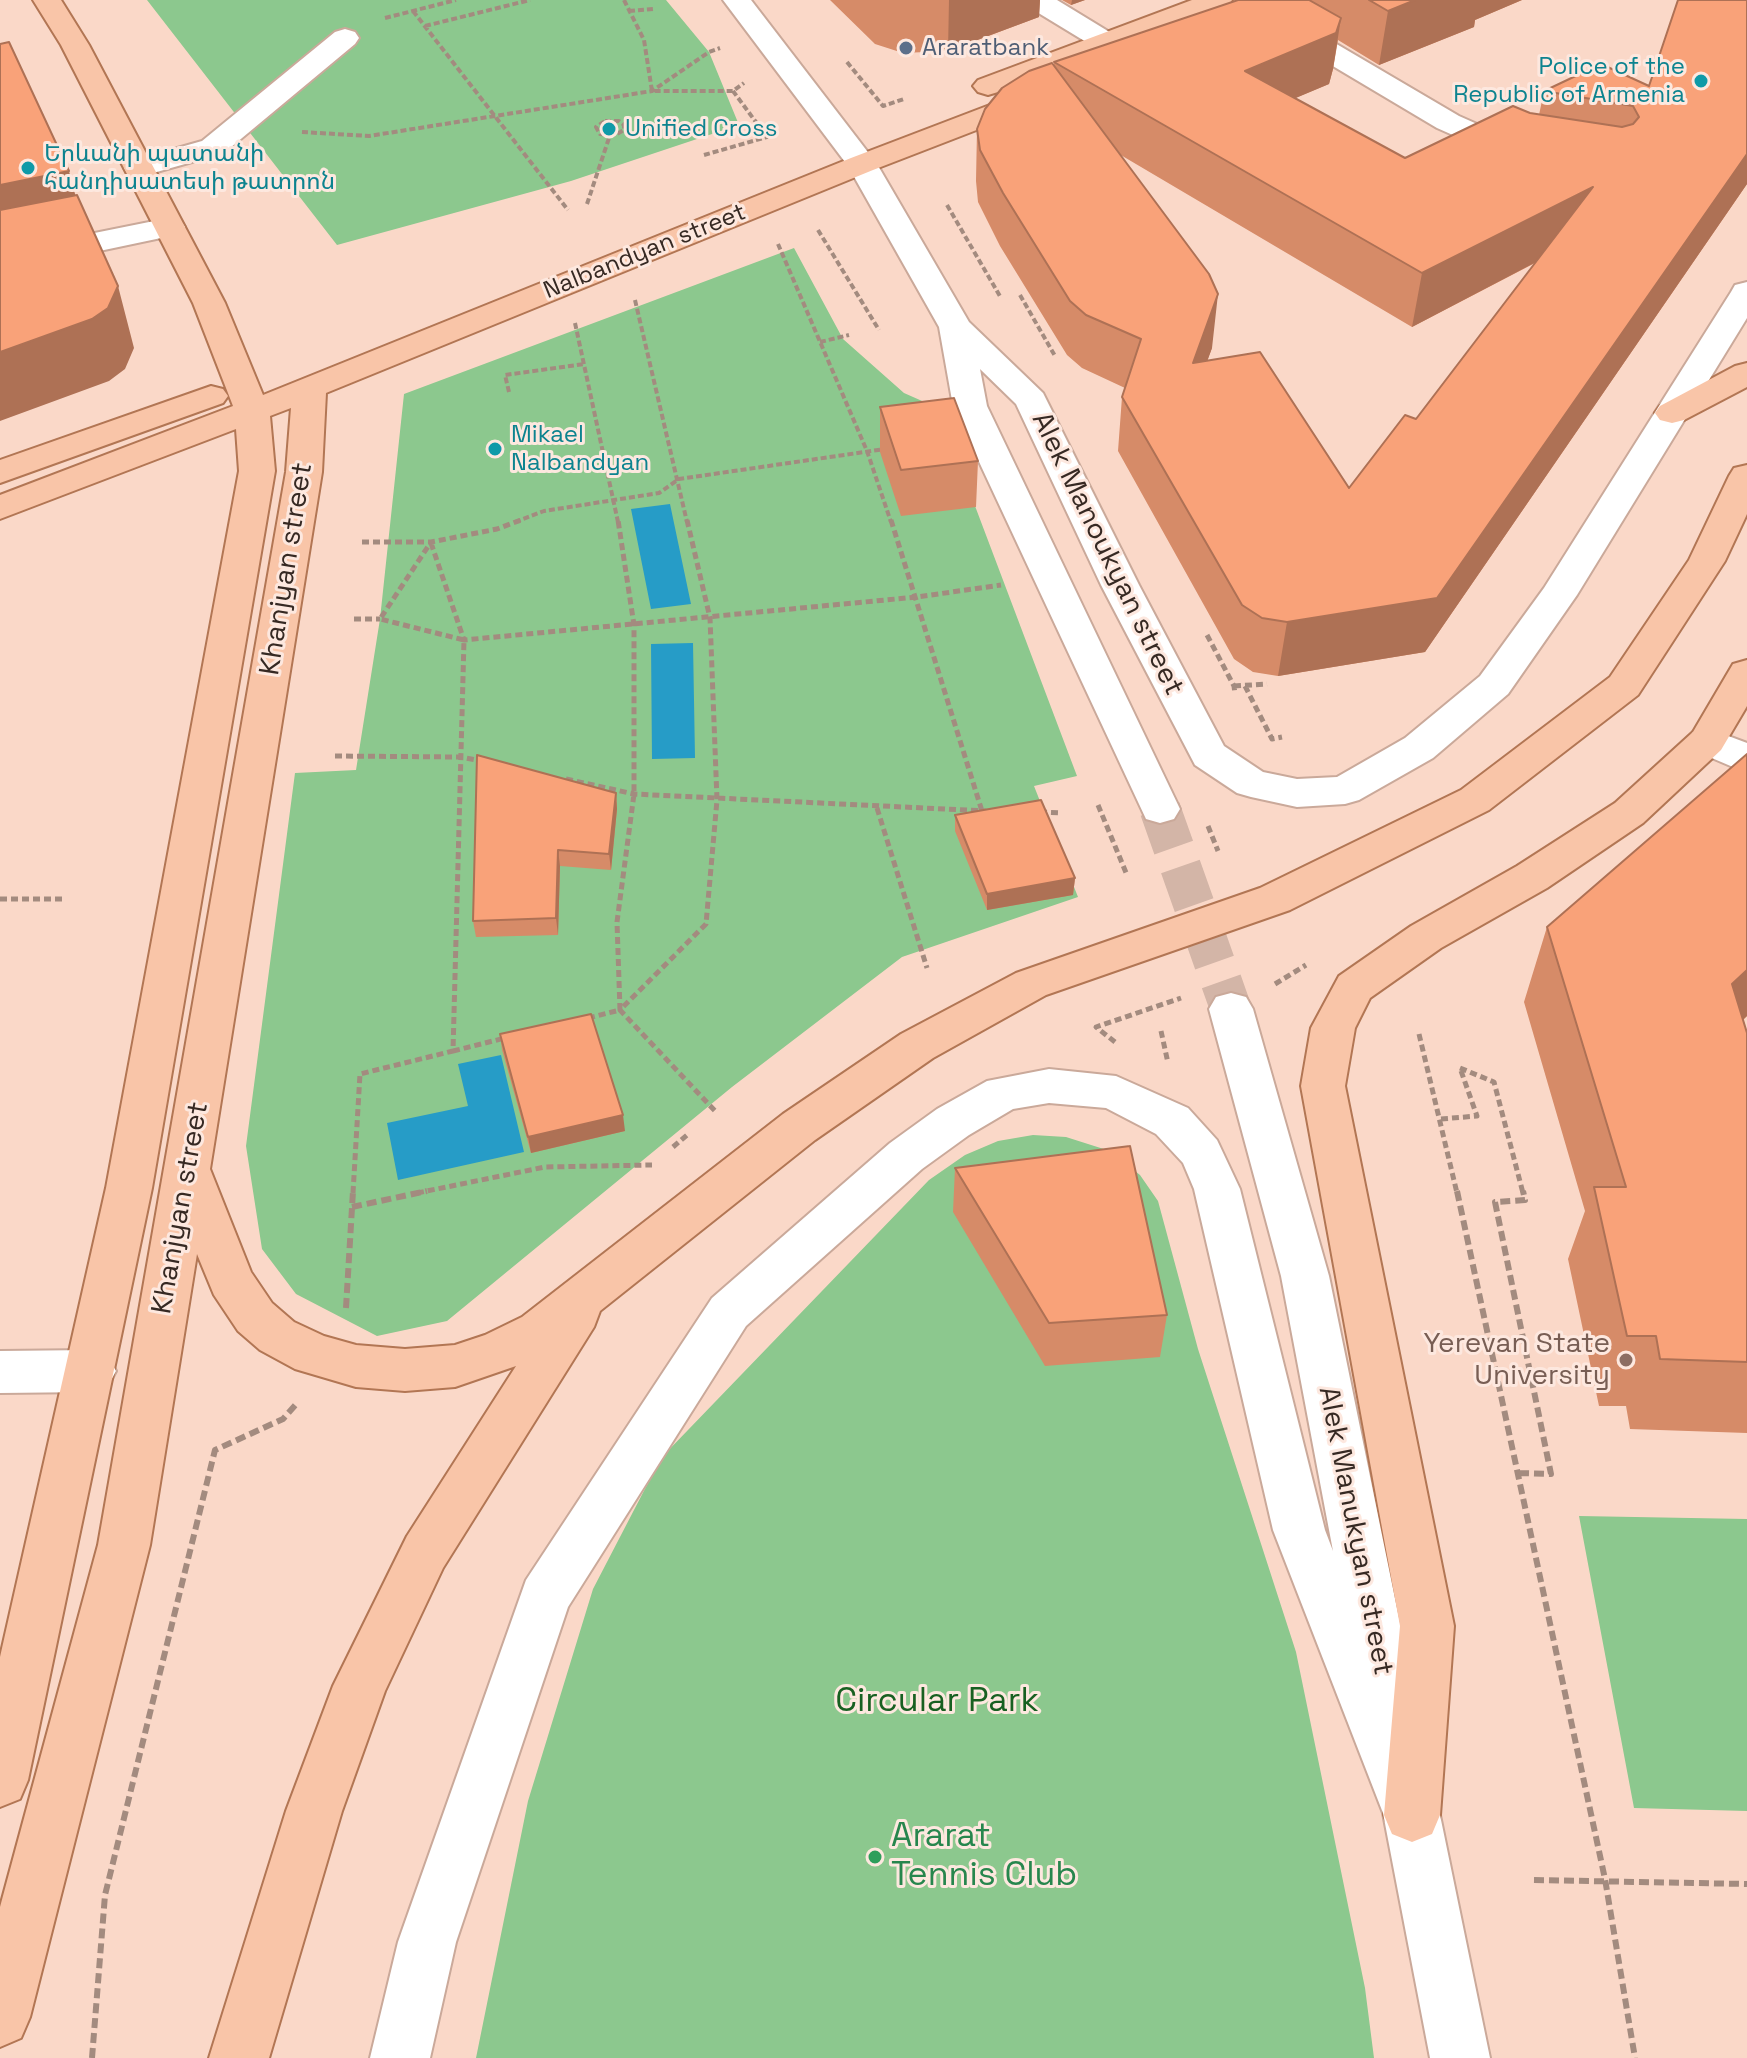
<!DOCTYPE html>
<meta charset="utf-8">
<style>
body{margin:0}
canvas{display:block;background:#fad8c8}
</style>
<canvas width="1747" height="2058"></canvas>
<script>
const context = document.querySelector('canvas').getContext('2d');
context.lineJoin = 'round';
function paint(path, color) { context.fillStyle = color; context.fill(path, 'evenodd'); }
const poly = rows => new Path2D(rows.map(r => 'M' + r).join(''));
function trace(path, color, width, dash) { context.strokeStyle = color; context.lineWidth = width; context.lineCap = dash ? 'butt' : 'round'; context.setLineDash(dash || []); context.stroke(path); }
function drawText(font, color, halo, rows, align = 'center') {
  context.font = font + ' "Space Grotesk","Noto Sans Armenian",sans-serif'; context.lineWidth = 6; context.setLineDash([]); context.textBaseline = 'middle'; context.strokeStyle = halo; context.fillStyle = color; for (const [text, x, y, turn = 0] of rows) {
    context.save(); context.translate(x, y); context.rotate((+turn || 0) * Math.PI / 180); context.textAlign = isNaN(turn) ? turn : align; if (halo) context.strokeText(text, 0, 0); context.fillText(text, 0, 0); context.restore();
  }
}
const green = poly([
 [147,0,666,0,709,52,739,125,571,181,337,245],
 [794,248,843,339,904,393,938,408,1077,776,1034,786,1078,897,902,957,732,1087,447,1321,377,1336,296,1294,262,1249,246,1146,295,773,356,770,380,619,404,394],
 [1033,1135,1066,1137,1110,1151,1140,1175,1158,1201,1198,1349,1296,1652,1365,1988,1374,2058,476,2058,528,1801,593,1589,661,1458,929,1180,965,1155,998,1141],
 [1579,1516,1747,1519,1747,1811,1634,1808]
]);
const water = poly([
 [670,504,691,604,651,609,631,509],
 [693,643,695,758,652,759,651,644],
 [501,1055,524,1152,398,1180,387,1123,468,1106,458,1064]
]);
const minorTunnel = poly([
 [1160,809,1231,1009]
]);
const pathFar2 = poly([
 [624,0,644,40,652,91,733,91,744,83],
 [413,11,568,210],
 [629,11,653,9],
 [385,18,456,0],
 [425,26,530,0],
 [847,62,883,106,904,99],
 [605,121,619,121,624,125,624,130,615,135,600,134,596,127,605,121],
 [302,132,369,136,652,91,709,52,720,48],
 [704,155,767,137,733,91],
 [587,204,610,135],
 [947,205,1001,298],
 [818,230,879,330],
 [778,244,867,451,891,522],
 [1020,295,1055,356],
 [635,300,687,522],
 [575,323,618,522],
 [820,342,849,335],
 [509,392,505,375,584,364],
 [515,522,544,511,659,493,679,479,885,449]
]);
const pathFar1 = poly([
 [687,520,710,618,717,800,706,924,620,1010,716,1112],
 [891,520,982,811],
 [362,542,431,542,497,529,521,520],
 [431,543,464,640,917,597,1001,585],
 [354,619,380,619],
 [1207,635,1234,686,1235,694],
 [1234,686,1267,684],
 [1245,686,1272,739,1282,737],
 [335,756,460,757,482,761],
 [566,779,634,794,986,811],
 [1098,805,1127,875],
 [877,808,927,968],
 [1040,812,1061,813],
 [1208,826,1218,851],
 [0,899,65,899],
 [1275,984,1306,965],
 [588,1018,620,1010,617,922,634,794,634,625,618,520],
 [1161,1031,1168,1063],
 [1419,1034,1457,1193],
 [1115,1042,1096,1027,1181,998],
 [453,1051,505,1038],
 [1460,1068,1494,1082,1523,1193],
 [1441,1119,1477,1116,1460,1068],
 [673,1147,687,1135],
 [353,1193,360,1074,453,1051,464,640,380,619,431,542],
 [417,1193,545,1167,652,1165]
]);
const path = poly([
 [1457,1191,1605,1879,1635,2058],
 [352,1207,427,1191],
 [346,1308,353,1191],
 [1519,1473,1551,1474,1495,1202,1525,1200,1523,1191],
 [1534,1880,1747,1884],
 [92,2058,105,1895,215,1450,283,1419,298,1402]
]);
const minor = poly([
 [723,0,751,0,877,164,969,322,1043,393,1139,585,1224,746,1263,772,1297,779,1337,777,1405,738,1480,676,1544,588,1731,292,1735,285,1747,282,1747,318,1577,595,1508,694,1433,758,1359,800,1345,804,1297,807,1251,797,1237,793,1195,765,1101,585,1016,404,980,369,987,406,1180,809,1174,819,1160,823,1146,819,953,406,939,327,848,166,723,0],
 [1023,0,1057,0,1116,36,1120,42,1116,48,1106,51,1096,48,1027,6,1023,0],
 [1284,16,1294,19,1459,116,1529,147,1533,153,1529,159,1518,162,1507,159,1437,128,1274,31,1270,25,1274,19,1284,16],
 [345,29,355,32,359,38,355,44,224,153,139,177,128,174,124,168,128,162,202,141,335,32,345,29],
 [169,218,180,220,185,227,180,234,0,272,0,252,169,218],
 [1707,728,1747,743,1747,773,1693,750,1687,741,1693,732,1707,728],
 [1231,993,1246,997,1253,1009,1329,1276,1417,1706,1409,1724,1404,1726,1420,1765,1426,1767,1434,1786,1490,2058,1430,2058,1383,1813,1273,1530,1194,1189,1183,1163,1156,1134,1106,1108,1049,1103,1013,1109,969,1135,922,1169,746,1326,568,1607,456,1942,430,2058,370,2058,398,1942,526,1580,712,1298,890,1143,937,1109,987,1081,1049,1069,1116,1076,1188,1108,1217,1140,1240,1189,1325,1530,1333,1551,1281,1276,1209,1009,1216,997,1231,993],
 [91,1350,108,1356,116,1371,108,1386,91,1392,0,1393,0,1351,91,1350]
]);
const major = poly([
 [33,0,61,0,89,45,225,303,263,395,851,158,1029,90,1039,87,1049,90,1054,96,1049,102,873,170,326,393,322,472,210,1169,251,1272,272,1303,294,1322,324,1336,356,1345,405,1349,455,1345,485,1335,522,1317,783,1114,901,1034,1016,973,1260,888,1461,790,1610,677,1689,560,1729,476,1734,468,1747,465,1747,514,1725,561,1638,695,1489,810,1290,910,1046,995,933,1058,815,1140,600,1311,594,1327,443,1568,385,1691,342,1811,269,2058,209,2058,286,1811,333,1686,407,1536,516,1366,455,1387,405,1391,356,1387,295,1369,260,1350,238,1331,214,1295,197,1254,150,1545,30,2017,21,2038,0,2047,0,1907,98,1545,286,472,291,408,270,416,275,471,152,1188,28,1780,20,1799,0,1807,0,1657,106,1188,239,471,236,429,0,519,0,495,233,406,193,303,61,45,33,0],
 [1192,0,1232,0,1228,6,998,92,988,95,978,92,973,86,978,80,1192,0],
 [1747,363,1747,387,1684,420,1672,423,1660,420,1655,413,1660,406,1735,366,1747,363],
 [211,386,223,389,228,396,223,403,0,483,0,460,211,386],
 [1747,660,1747,706,1721,750,1643,823,1547,888,1441,948,1370,998,1355,1028,1345,1086,1454,1626,1440,1815,1432,1834,1412,1842,1392,1834,1384,1815,1400,1626,1301,1086,1311,1028,1339,976,1411,926,1517,866,1615,803,1693,732,1733,664,1747,660]
]);
const wall = poly([
 [830,0,1040,0,1039,17,948,51,903,53,875,44],
 [1062,0,1085,0,1071,5],
 [1311,0,1522,0,1475,20,1474,27,1379,65,1338,40,1333,69,1329,84,1295,98,1405,158,1530,113,1539,115,1544,91,1649,86,1747,0,1747,184,1425,652,1278,676,1253,672,1234,659,1118,451,1122,397,1125,388,1082,368,1067,355,1000,246,978,202,976,181,977,129,1054,66,1054,62,1311,1],
 [1119,154,1412,327,1535,263,1416,419,1349,488,1207,361,1212,348],
 [880,407,978,461,976,507,901,516,880,452],
 [616,793,617,809,611,870,560,866,558,935,476,937,473,921],
 [955,815,1075,878,1073,895,987,910,955,831],
 [1547,927,1747,1016,1743,1020,1747,1033,1747,1433,1630,1429,1626,1406,1599,1406,1568,1259,1585,1211,1524,1002],
 [500,1034,625,1131,531,1153,502,1050],
 [955,1168,1167,1315,1160,1357,1045,1366,953,1212]
]);
const shadedWall = poly([
 [949,0,1040,0,1039,17,948,51],
 [1072,0,1085,0,1071,5],
 [1415,0,1522,0,1475,20,1474,27,1379,65,1388,11],
 [1341,18,1333,69,1329,84,1239,122,1245,71],
 [1747,154,1747,184,1425,652,1278,676,1287,622],
 [69,171,85,232,0,249,0,185],
 [1593,187,1580,239,1412,327,1422,273],
 [118,286,134,348,125,369,109,381,0,421,0,352],
 [1218,294,1212,348,1187,417,1193,363],
 [616,793,617,809,611,870,609,854],
 [558,850,560,866,558,935,556,918],
 [1075,878,1073,895,987,910,987,894],
 [1747,970,1747,1016,1702,1058,1732,984],
 [623,1115,625,1131,531,1153,528,1137]
]);
const building = poly([
 [1238,0,1309,0,1341,18,1336,33,1245,71,1405,158,1513,106,1530,113,1622,127,1633,124,1639,117,1633,106,1544,91,1601,64,1649,86,1678,0,1747,0,1747,154,1437,598,1287,622,1262,618,1242,605,1122,397,1141,339,1086,315,1070,301,1003,193,980,150,977,129,985,109,1002,88,1029,71,1052,63,1209,274,1218,294,1193,363,1260,352,1349,488,1405,415,1416,419,1593,187,1422,273,1054,62,1238,0],
 [1369,0,1415,0,1388,11,1369,0],
 [9,42,69,171,0,185,0,44,9,42],
 [77,195,118,286,108,308,92,319,0,352,0,210,77,195],
 [954,398,978,461,901,470,880,407,954,398],
 [1747,754,1747,970,1732,984,1747,1033,1747,1362,1660,1359,1656,1336,1627,1336,1594,1187,1626,1187,1547,927,1747,754],
 [477,755,616,793,609,854,558,850,556,918,473,921,477,755],
 [1041,800,1075,878,987,894,955,815,1041,800],
 [591,1014,623,1115,528,1137,500,1034,591,1014],
 [1130,1146,1167,1315,1049,1323,955,1168,1130,1146]
]);
const markers = [
 [906,48,8,"#5c6f8a"],
 [1701,81,8,"#0f9aa8"],
 [609,129,8,"#0f9aa8"],
 [28,168,8,"#0f9aa8"],
 [495,449,8,"#0f9aa8"],
 [1626,1360,8,"#8d6e63"],
 [875,1857,8,"#2e9e5b"]
];
const farServicenames = [
 ["Araratbank",922,48]
];
const farCulturenames = [
 ["Police of the",1685,67,"right"],
 ["Republic of Armenia",1685,95,"right"],
 ["Unified Cross",625,129],
 ["Երևանի պատանի",44,154],
 ["հանդիսատեսի թատրոն",44,182],
 ["Mikael",511,435],
 ["Nalbandyan",511,463]
];
const farStreetnames = [
 ["Nalbandyan street",645,252,-22]
];
const streetNames = [
 ["Alek Manoukyan street",1107,554,64],
 ["Khanjyan street",287,569,-81],
 ["Khanjyan street",181,1208,-80],
 ["Alek Manukyan street",1355,1531,79]
];
const educationNames = [
 ["Yerevan State",1610,1344],
 ["University",1610,1376]
];
const nearParknames = [
 ["Circular Park",937,1702]
];
const nearLeisurenames = [
 ["Ararat",891,1837],
 ["Tennis Club",891,1876]
];
paint(green, '#8cc88e');
paint(water, '#269cc7');
trace(minorTunnel, '#d3b5a7', 41, [41, 20]);
trace(minor, '#caa99a', 4);
trace(major, '#b27654', 4);
trace(pathFar2, '#a38b7f', 4, [6, 3]);
trace(pathFar1, '#a38b7f', 5, [7, 4]);
trace(path, '#a38b7f', 6, [10, 5]);
paint(minor, '#fff');
paint(major, '#f9c5a8');
paint(wall, '#d68b68');
paint(shadedWall, '#ae7155');
paint(building, '#f9a279');
trace(building, '#ae7155', 2);
for (const [x, y, r, color] of markers) { const dot = new Path2D(); dot.arc(x, y, r, 0, 2 * Math.PI); context.fillStyle = color; context.fill(dot); trace(dot, '#fde8df', 3); }
drawText('24px', '#4e5e75', '#fde8df', farServicenames, 'left');
drawText('24px', '#0d838f', '#fde8df', farCulturenames, 'left');
drawText('24px', '#362923', '#fde8df', farStreetnames);
drawText('28px', '#362923', '#fde8df', streetNames);
drawText('28px', '#785e54', '#fde8df', educationNames, 'right');
drawText('34px', '#186021', '#fde8df', nearParknames);
drawText('34px', '#27864d', '#fde8df', nearLeisurenames, 'left');
</script>
